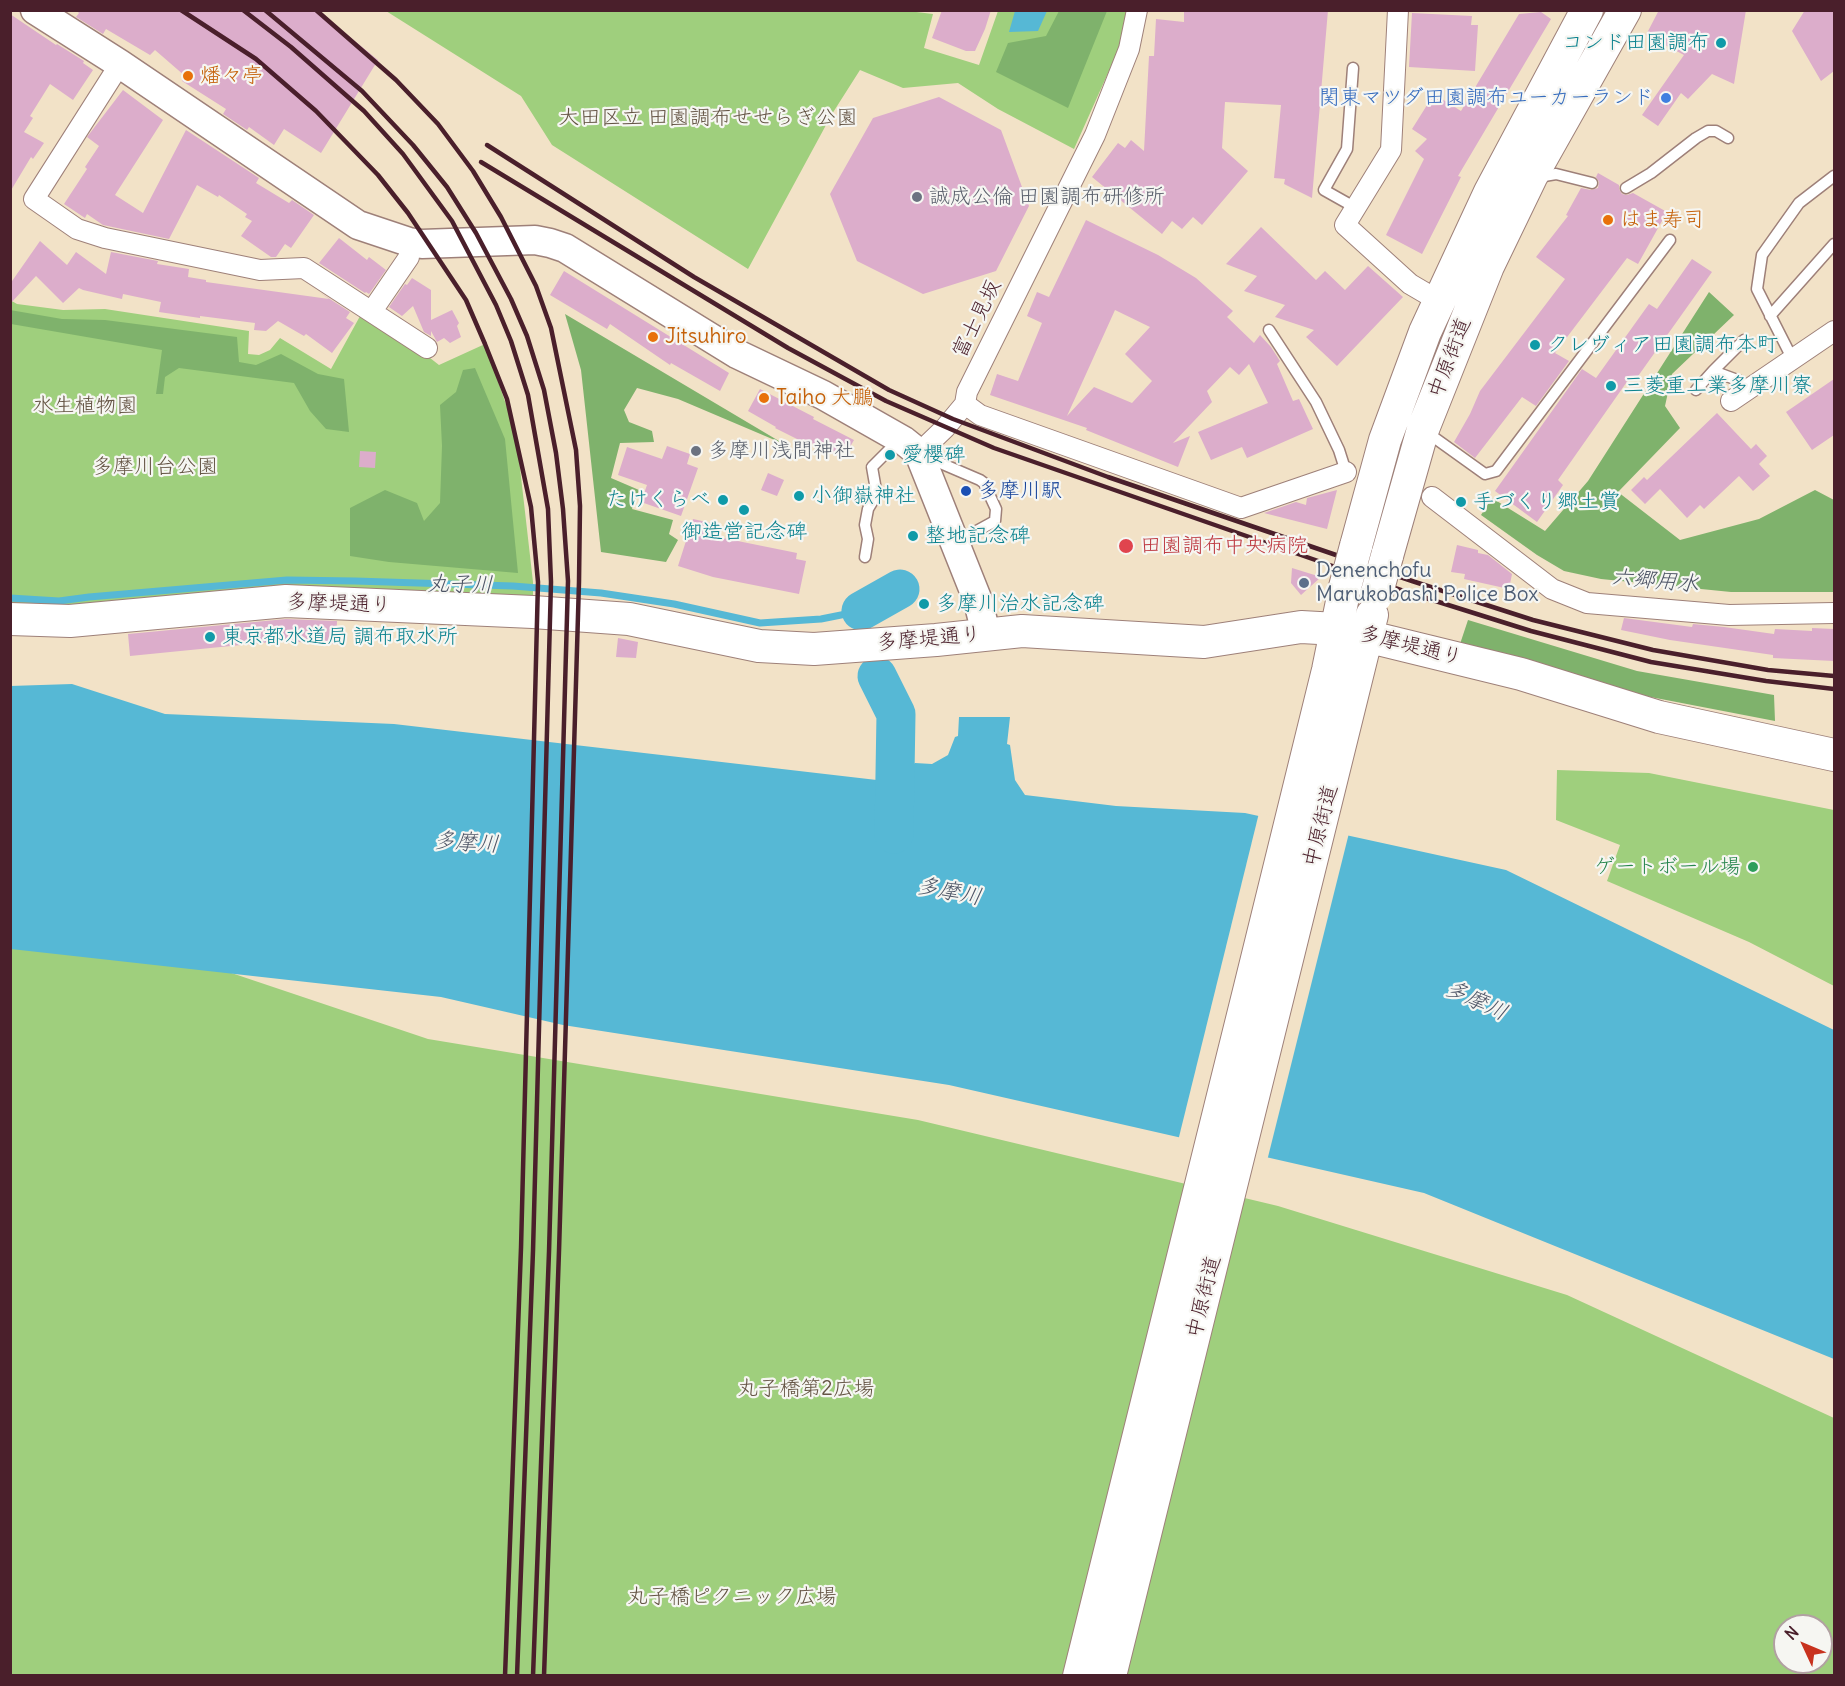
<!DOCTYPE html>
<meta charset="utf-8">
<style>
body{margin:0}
#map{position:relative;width:1845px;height:1686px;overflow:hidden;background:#f2e2c7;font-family:Delius,sans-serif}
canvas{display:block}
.frame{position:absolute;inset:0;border:12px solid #4a1f2b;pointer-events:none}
.north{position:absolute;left:1773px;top:1614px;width:60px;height:60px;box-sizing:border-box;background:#f6f6f2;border:2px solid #b1a0a2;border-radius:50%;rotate:314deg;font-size:16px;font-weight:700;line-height:24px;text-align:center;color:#4a1f2b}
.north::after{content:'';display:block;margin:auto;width:21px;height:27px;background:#c8321e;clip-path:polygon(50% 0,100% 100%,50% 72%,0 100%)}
</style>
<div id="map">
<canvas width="1845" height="1686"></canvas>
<div class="frame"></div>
<div class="north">N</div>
</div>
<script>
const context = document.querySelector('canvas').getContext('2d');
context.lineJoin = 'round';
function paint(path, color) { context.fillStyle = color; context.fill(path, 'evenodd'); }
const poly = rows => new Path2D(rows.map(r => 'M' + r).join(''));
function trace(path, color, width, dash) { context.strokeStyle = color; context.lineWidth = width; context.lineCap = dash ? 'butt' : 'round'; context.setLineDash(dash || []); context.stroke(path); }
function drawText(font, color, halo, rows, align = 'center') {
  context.font = font + ' Delius,"Klee One",sans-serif'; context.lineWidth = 4.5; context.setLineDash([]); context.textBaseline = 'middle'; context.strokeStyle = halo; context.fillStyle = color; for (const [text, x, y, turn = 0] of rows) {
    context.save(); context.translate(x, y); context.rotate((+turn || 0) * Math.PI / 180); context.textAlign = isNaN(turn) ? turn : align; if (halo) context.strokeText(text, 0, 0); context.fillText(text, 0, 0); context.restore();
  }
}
const green = poly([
 [386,11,908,11,933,14,924,48,979,65,998,11,1132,11,1121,44,1074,149,998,109,958,83,903,88,860,70,832,114,748,269,552,145,521,96],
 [10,300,17,304,63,310,105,309,249,331,248,354,259,355,270,350,280,338,331,369,365,307,439,365,485,344,516,433,533,582,533,612,11,619],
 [1557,770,1649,773,1834,810,1834,986,1749,942,1607,881,1620,845,1556,820],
 [11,899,428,1039,918,1120,1278,1206,1567,1295,1834,1418,1834,1675,11,1676],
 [1785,1626,1821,1626,1821,1662,1785,1662]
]);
const forest = poly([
 [1059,11,1107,11,1068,108,996,72,1008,43,1046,36],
 [1709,292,1734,315,1672,374,1665,406,1680,428,1618,492,1680,540,1759,519,1815,490,1834,500,1834,592,1731,592,1601,579,1564,571,1537,555,1481,515,1492,498,1545,531,1588,481],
 [10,310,62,319,105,320,237,337,239,362,256,365,281,354,318,374,344,379,349,432,326,429,310,411,294,383,179,368,165,377,163,394,156,394,162,350,11,324],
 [565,314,784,444,678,399,637,388,624,410,629,422,652,431,654,442,620,443,611,478,639,490,632,509,673,520,669,534,678,540,666,562,601,552,581,370],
 [475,368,505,439,518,573,389,562,350,556,350,508,385,490,417,503,424,521,440,503,442,446,440,405,456,392,463,370],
 [1468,620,1637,671,1774,695,1775,721,1635,694,1460,644]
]);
const water = poly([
 [1015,11,1015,10,1047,11,1038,31,1009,32],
 [72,684,165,714,394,724,894,782,915,763,932,764,948,755,955,737,958,736,959,717,1010,717,1007,744,1010,745,1015,780,1025,795,1116,806,1245,813,1506,870,1834,1030,1834,1359,1424,1193,949,1085,563,1025,441,997,11,949,10,686]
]);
const pier = poly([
 [1259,813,1349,833,1267,1161,1178,1141]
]);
const stream = poly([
 [10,598,59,601,89,597,287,580,355,581,513,586,601,593,674,604,760,623,821,619,861,611,866,619]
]);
const river = poly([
 [861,611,900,589],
 [877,676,896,714,894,834]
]);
const building = poly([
 [76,10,317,10,378,60,321,153,284,129,274,145,249,127,247,130,223,114,226,109,182,81,185,76,155,50,150,55,106,29,103,34,76,17,79,13],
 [942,10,991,10,985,29,975,51,966,51,932,38],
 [1184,10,1328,10,1312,198,1284,184,1285,179,1274,178,1281,105,1225,102,1222,148,1248,171,1202,225,1193,217,1182,229,1172,221,1162,234,1092,177,1118,143,1125,148,1131,140,1144,151,1149,56,1154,56,1156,19,1184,22],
 [1659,10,1746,10,1734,84,1712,74,1688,99,1681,93,1658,126,1642,115,1684,55,1646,35],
 [1805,10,1834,10,1834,71,1821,81,1792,31],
 [1541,12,1551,19,1458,176,1461,177,1422,254,1386,235,1424,159,1415,151,1427,139,1412,129,1434,94,1461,111,1519,14],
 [1412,13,1472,16,1471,25,1478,25,1475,71,1409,67],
 [10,14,56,45,57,44,84,61,83,63,93,70,73,100,50,84,30,116,33,118,24,132,44,143,33,159,31,157,10,192],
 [123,90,163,120,115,195,143,213,186,130,259,178,256,183,289,203,292,200,314,215,291,248,285,244,276,257,271,257,241,236,252,221,245,217,247,214,219,195,218,197,197,185,169,239,103,225,87,214,85,218,64,204,87,169,85,167,99,146,87,137],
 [939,97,1001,130,1029,206,996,271,923,294,857,261,830,194,873,118],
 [1598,173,1619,185,1619,189,1622,194,1627,195,1633,193,1667,212,1638,264,1627,258,1555,353,1569,361,1536,406,1522,397,1475,458,1454,442,1470,414,1480,391,1565,279,1536,257,1568,216,1566,215,1581,188,1591,190,1598,188,1599,182,1596,177],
 [1086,220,1158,255,1196,278,1233,311,1227,317,1254,343,1260,335,1271,347,1280,361,1277,364,1293,401,1299,399,1313,429,1247,458,1242,447,1211,460,1198,432,1268,403,1249,364,1239,375,1230,367,1207,391,1212,402,1173,443,1190,436,1178,467,1086,430,1087,428,990,395,997,374,1018,381,1042,323,1027,316,1037,292,1049,297],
 [1115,310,1150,327,1125,354,1152,381,1132,403,1094,387,1067,416],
 [1261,227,1316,280,1325,271,1345,290,1368,266,1403,297,1337,366,1306,337,1314,330,1275,317,1285,305,1244,291,1257,276,1226,264],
 [339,238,367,260,369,257,386,270,369,294,366,292,365,293,319,263],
 [40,241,67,265,76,252,106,274,111,252,158,261,157,264,189,269,188,277,206,280,206,282,329,299,319,292,350,312,346,318,354,323,332,353,306,334,304,336,278,321,266,331,254,330,255,323,200,316,200,318,159,312,161,302,123,294,122,299,83,290,79,288,63,303,36,276,10,304,10,284],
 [1692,259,1712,272,1636,379,1631,376,1558,480,1563,485,1537,522,1495,491,1582,369,1596,378,1649,304,1657,309],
 [564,271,729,373,720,391,671,363,670,365,610,324,607,329,550,295],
 [412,278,431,290,431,320,452,310,459,323,457,326,461,337,450,343,444,338,437,342,431,331,431,336,424,332,413,306,402,316,389,307,405,284,407,285],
 [1834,379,1834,435,1812,450,1786,412],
 [760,389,814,417,813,419,854,440,843,459,803,439,801,441,775,428,776,427,748,411],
 [1717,413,1751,449,1756,444,1767,456,1759,464,1770,476,1753,491,1739,476,1704,509,1700,505,1687,518,1660,489,1645,504,1631,490,1644,477,1647,480],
 [667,446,690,454,687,464,698,468,681,516,641,502,647,485,618,475,627,447,662,459],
 [360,451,376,452,375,468,359,467],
 [768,473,784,480,777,496,761,490],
 [1337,490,1327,529,1264,513,1296,502,1306,505,1307,498],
 [693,519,711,523,708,535,797,553,796,559,806,561,799,594,713,577,678,566],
 [1457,545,1478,550,1478,553,1488,555,1512,574,1509,589,1464,579,1465,574,1451,572],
 [1292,568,1321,577,1301,595,1291,583],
 [1624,618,1692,627,1693,624,1724,627,1774,634,1775,629,1812,631,1812,628,1834,629,1834,661,1773,658,1773,655,1670,640,1621,630],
 [286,619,337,621,336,644,281,641,130,656,128,634],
 [618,638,638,642,636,658,616,657]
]);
const lane = poly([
 [1353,68,1347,149,1324,190,1356,208],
 [1538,177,1556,174,1592,183],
 [1626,188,1651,173,1696,138,1708,131,1716,131,1728,138],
 [1770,316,1834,244],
 [1269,330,1316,402,1339,450,1346,472],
 [1744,340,1713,371,1740,381,1748,390],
 [1793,360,1757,289,1762,255,1799,203,1834,176],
 [1696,390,1713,371],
 [1425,431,1485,474,1496,471,1670,240],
 [924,456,980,480,984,483,996,509,995,521,955,543],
 [865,557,868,539,865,525,868,509,874,499,876,490,872,467,898,441]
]);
const street = poly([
 [1398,10,1391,150,1345,225,1410,284,1439,301],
 [120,64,34,199,77,229,105,238,260,270,304,268,427,348],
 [372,311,409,257,409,242],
 [1731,401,1834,331],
 [965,404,980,415,1241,508,1346,472],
 [919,453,945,428,965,404,967,392,1095,135,1129,49,1137,10],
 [1432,497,1552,589,1587,603,1729,615,1834,613]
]);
const secondary = poly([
 [35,10,120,64,358,225,409,242,422,244,535,240,550,243,565,248,737,354,823,395,904,441,919,453,978,601,986,634]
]);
const primary = poly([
 [1356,546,1385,440,1425,332,1490,192,1587,10],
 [1387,556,1423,429,1488,266,1531,177,1625,10],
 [10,619,70,621,286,601,533,612,629,619,759,646,814,649,936,640,1022,631,1204,642,1301,627,1337,629,1521,674,1659,717,1834,755],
 [1079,1676,1250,987,1328,670,1345,587],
 [1110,1676,1372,615]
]);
const rail = poly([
 [181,10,256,59,316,111,378,175,408,213,466,300,485,344,507,399,531,507,538,582,521,1248,505,1676],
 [243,10,291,47,364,111,403,154,452,221,496,305,511,341,528,395,548,509,551,582,533,1251,517,1676],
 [265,10,362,91,413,145,447,187,476,233,511,299,527,336,544,390,556,453,563,509,568,581,549,1252,533,1676],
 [316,10,396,80,438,124,473,171,501,217,536,286,551,328,576,450,580,506,579,582,559,1251,544,1676],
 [487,145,694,277,889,390,953,419,1108,477,1412,581,1533,620,1653,650,1768,670,1834,676],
 [481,162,788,348,886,401,994,448,1410,593,1531,631,1651,662,1766,681,1834,689]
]);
const primaryBridge = poly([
 [1345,587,1356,546],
 [1376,596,1387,556]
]);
const markers = [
 [1721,43,6,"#0f9aa8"],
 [188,76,6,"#e8710a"],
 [1666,98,6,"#3f7fe0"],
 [917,197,6,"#6b7280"],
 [1608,220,6,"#e8710a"],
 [653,337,6,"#e8710a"],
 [1535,345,6,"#0f9aa8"],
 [1611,386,6,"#0f9aa8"],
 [764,398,6,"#e8710a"],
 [696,451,6,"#6b7280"],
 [890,455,6,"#0f9aa8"],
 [966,491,6,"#1a4fb4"],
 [799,496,6,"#0f9aa8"],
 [723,500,6,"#0f9aa8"],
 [1461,502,6,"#0f9aa8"],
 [744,510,6,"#0f9aa8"],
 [913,536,6,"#0f9aa8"],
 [1126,546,8,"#e0444e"],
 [1304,583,6,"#5c6f8a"],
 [924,604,6,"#0f9aa8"],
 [210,637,6,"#0f9aa8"],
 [1753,867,6,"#2e9e5b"]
];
const cultureNames = [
 ["コンド田園調布",1709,43,"right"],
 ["クレヴィア田園調布本町",1547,345],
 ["三菱重工業多摩川寮",1623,386],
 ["愛櫻碑",902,455],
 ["小御嶽神社",811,496],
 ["たけくらべ",711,500,"right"],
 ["手づくり郷土賞",1473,502],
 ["御造営記念碑",744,532,"center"],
 ["整地記念碑",925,536],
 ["多摩川治水記念碑",936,604],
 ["東京都水道局 調布取水所",222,637]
];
const foodNames = [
 ["燔々亭",200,76],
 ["はま寿司",1620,220],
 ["Jitsuhiro",665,337],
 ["Taiho 大鵬",776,398]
];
const shopNames = [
 ["関東マツダ田園調布ユーカーランド",1654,98]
];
const parkNames = [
 ["大田区立 田園調布せせらぎ公園",708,118],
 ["水生植物園",85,406],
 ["多摩川台公園",155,467],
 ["丸子橋第2広場",806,1389],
 ["丸子橋ピクニック広場",732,1597]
];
const worshipNames = [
 ["誠成公倫 田園調布研修所",929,197],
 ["多摩川浅間神社",708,451]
];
const streetNames = [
 ["富士見坂",977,319,-64],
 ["中原街道",1450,358,-69],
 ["多摩堤通り",339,604,2],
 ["多摩堤通り",929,639,-5],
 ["多摩堤通り",1411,646,14],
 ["中原街道",1321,826,-76],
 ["中原街道",1204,1297,-76]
];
const transitNames = [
 ["多摩川駅",978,491]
];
const healthNames = [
 ["田園調布中央病院",1140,546]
];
const serviceNames = [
 ["Denenchofu",1316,571],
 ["Marukobashi Police Box",1316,595]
];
const leisureNames = [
 ["ゲートボール場",1741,867]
];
const waterNames = [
 ["六郷用水",1655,581,5],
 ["丸子川",460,585,1],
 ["多摩川",466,843,4],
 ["多摩川",949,892,11],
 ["多摩川",1476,1001,25]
];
paint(green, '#9fcf7d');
paint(forest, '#7fb26c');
paint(water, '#56b8d5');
paint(pier, '#f2e2c7');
trace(stream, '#56b8d5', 7);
trace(river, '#56b8d5', 39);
paint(building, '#dcadcb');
trace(lane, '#9e8079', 13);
trace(street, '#9e8079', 22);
trace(secondary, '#9e8079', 31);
trace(primary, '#9e8079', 34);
trace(lane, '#fff', 10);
trace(street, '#fff', 20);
trace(secondary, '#fff', 28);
trace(primary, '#fff', 32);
trace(rail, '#4a1f2b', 4.5);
trace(primaryBridge, '#9e8079', 34, []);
trace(primaryBridge, '#fff', 32);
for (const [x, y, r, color] of markers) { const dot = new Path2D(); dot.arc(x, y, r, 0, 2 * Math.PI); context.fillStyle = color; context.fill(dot); trace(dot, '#f6f6f2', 2); }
drawText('21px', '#0d838f', '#f6f6f2', cultureNames, 'left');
drawText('21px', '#c56008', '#f6f6f2', foodNames, 'left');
drawText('21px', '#366cbe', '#f6f6f2', shopNames, 'right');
drawText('21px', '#645444', '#f6f6f2', parkNames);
drawText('21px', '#5b616d', '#f6f6f2', worshipNames, 'left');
drawText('21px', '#4a1f2b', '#f6f6f2', streetNames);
drawText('21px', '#164399', '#f6f6f2', transitNames, 'left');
drawText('21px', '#be3a42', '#f6f6f2', healthNames, 'left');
drawText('21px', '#4e5e75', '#f6f6f2', serviceNames, 'left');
drawText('21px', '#27864d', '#f6f6f2', leisureNames, 'right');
drawText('italic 22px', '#4e5566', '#f6f6f2', waterNames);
</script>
